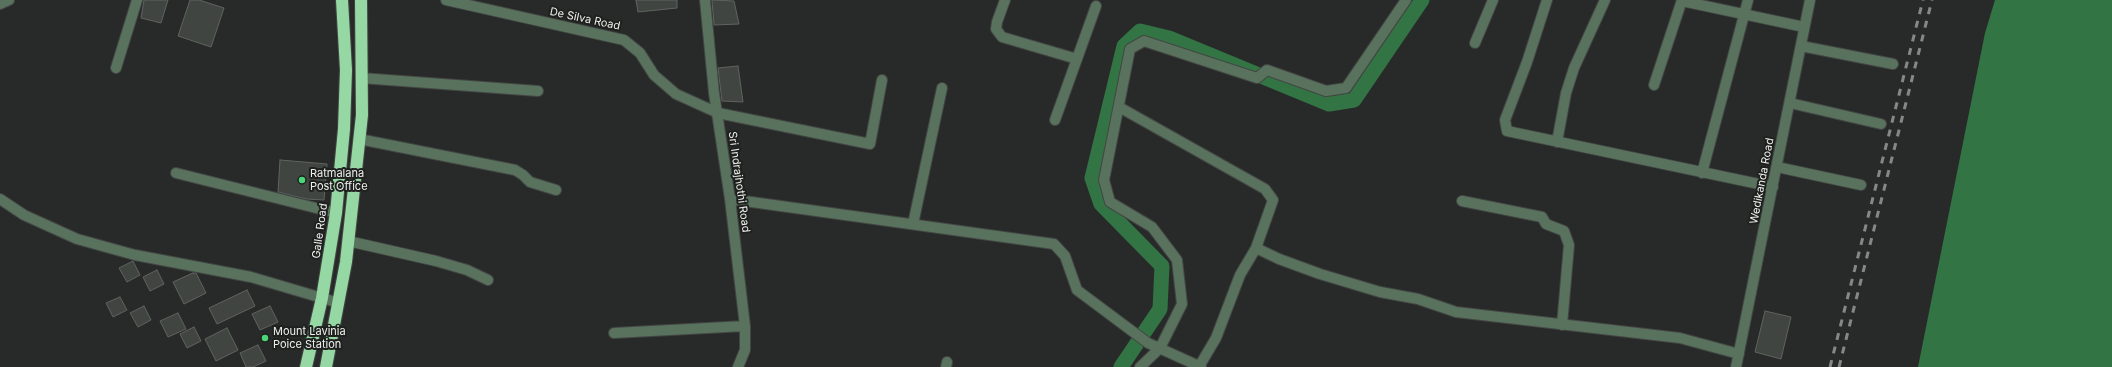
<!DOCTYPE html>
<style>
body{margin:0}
canvas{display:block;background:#272a28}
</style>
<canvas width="2112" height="367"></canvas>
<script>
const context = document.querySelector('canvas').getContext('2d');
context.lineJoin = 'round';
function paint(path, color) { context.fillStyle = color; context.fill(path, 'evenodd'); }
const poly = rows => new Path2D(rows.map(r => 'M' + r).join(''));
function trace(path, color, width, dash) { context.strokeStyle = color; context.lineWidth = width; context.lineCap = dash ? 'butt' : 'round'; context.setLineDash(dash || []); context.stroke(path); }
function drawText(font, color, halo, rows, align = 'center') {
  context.font = font + ' Inter,sans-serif'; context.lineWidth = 4; context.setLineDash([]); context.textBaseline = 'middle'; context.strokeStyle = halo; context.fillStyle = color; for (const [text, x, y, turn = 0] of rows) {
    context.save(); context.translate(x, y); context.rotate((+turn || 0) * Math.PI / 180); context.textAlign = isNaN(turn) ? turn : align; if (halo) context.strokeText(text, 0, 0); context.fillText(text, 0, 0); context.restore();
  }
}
const water = poly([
 [1995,0,2112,0,2112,367,1918,367,1985,33]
]);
const canal = poly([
 [1121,367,1160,309,1162,266,1101,204,1092,178,1124,46,1140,31,1169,38,1329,104,1354,100,1422,0]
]);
const building = poly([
 [144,0,168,0,161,23,141,18,144,0],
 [190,0,199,0,224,8,211,47,178,36,190,0],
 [636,0,677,0,677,8,638,12,636,0],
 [712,0,734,1,739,24,714,25,712,0],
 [738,66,743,102,722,101,718,68,738,66],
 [280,160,327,164,324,200,306,199,278,192,280,160],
 [133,261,140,275,127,282,119,268,133,261],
 [157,270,164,284,150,291,143,277,157,270],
 [193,273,196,273,206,293,184,304,173,282,193,273],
 [247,290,255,306,217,324,209,308,247,290],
 [120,297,127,310,113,317,106,303,120,297],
 [144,306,151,320,138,327,130,313,144,306],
 [270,306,278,322,260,330,252,314,270,306],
 [1765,311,1791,317,1781,359,1755,352,1765,311],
 [178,313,186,329,168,337,160,321,178,313],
 [194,327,201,341,187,348,180,334,194,327],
 [227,328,238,350,216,361,205,339,227,328],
 [258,345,266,361,253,367,246,367,240,353,258,345]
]);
const minor = poly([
 [446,0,624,40,640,53,654,75,676,94,718,113,870,144,882,80],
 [705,0,714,93,730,199,745,326,745,350,738,367],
 [1005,0,997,22,996,29,1002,37,1077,59],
 [1547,0,1527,62,1505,120,1507,131,1773,187],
 [1682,1,1804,27],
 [0,4,9,0],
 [1475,43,1493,0],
 [1801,46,1893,64],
 [116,68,137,0],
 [361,78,538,91],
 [1654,85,1682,0],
 [1790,103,1881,124],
 [1119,107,1265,189,1273,200,1256,248],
 [1055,120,1096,6],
 [359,139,515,170,523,175,530,182,556,190],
 [1557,142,1566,93,1574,68,1605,0],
 [1777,167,1861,185],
 [176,173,336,213],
 [1702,173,1748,0],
 [0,199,24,215,77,239,135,255,251,277,339,303],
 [730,199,1054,244,1065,256,1077,290,1148,343,1201,367],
 [1462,201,1542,217,1546,224,1564,231,1569,245,1562,325],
 [913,224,942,88],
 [348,241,436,261,467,270,488,280],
 [614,333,745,326],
 [1200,365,1216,338,1240,275,1256,248,1279,259,1320,274,1380,292,1418,299,1456,312,1680,338,1739,354],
 [946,367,947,362],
 [1140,367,1160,348,1182,304,1177,260,1152,227,1110,202,1104,180,1130,49,1144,41,1257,78,1267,70,1326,91,1346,88,1406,0],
 [1736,367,1810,0]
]);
const highway = poly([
 [306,367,322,298,336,213,344,129,346,70,342,0],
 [326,367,346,262,362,115,361,0]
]);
const rail = poly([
 [1830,367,1923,0],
 [1839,367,1932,0]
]);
const markers = [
 [302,180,4,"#4bd677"],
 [265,338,4,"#4bd677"]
];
const streetNames = [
 ["De Silva Road",585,19,12],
 ["Wedikanda Road",1762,181,-79],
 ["Sri Indrajhothi Road",739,182,82],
 ["Galle Road",320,231,-82]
];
const poiNames = [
 ["Ratmalana",310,174],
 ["Post Office",310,187],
 ["Mount Lavinia",273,332],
 ["Poice Station",273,345]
];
paint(water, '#327444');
trace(canal, '#327444', 15);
paint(building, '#414542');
trace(building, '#5f6360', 1);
trace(minor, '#434644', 12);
trace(highway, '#434644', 14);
trace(minor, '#58725d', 10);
trace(highway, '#95d8a3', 12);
trace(rail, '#858886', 3, [7, 7]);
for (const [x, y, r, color] of markers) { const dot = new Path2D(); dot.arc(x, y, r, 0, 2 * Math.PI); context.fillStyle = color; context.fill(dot); trace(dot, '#1e211e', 1.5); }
drawText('11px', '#eef0ee', '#1e211e', streetNames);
drawText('11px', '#eef0ee', '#1e211e', poiNames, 'left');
</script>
